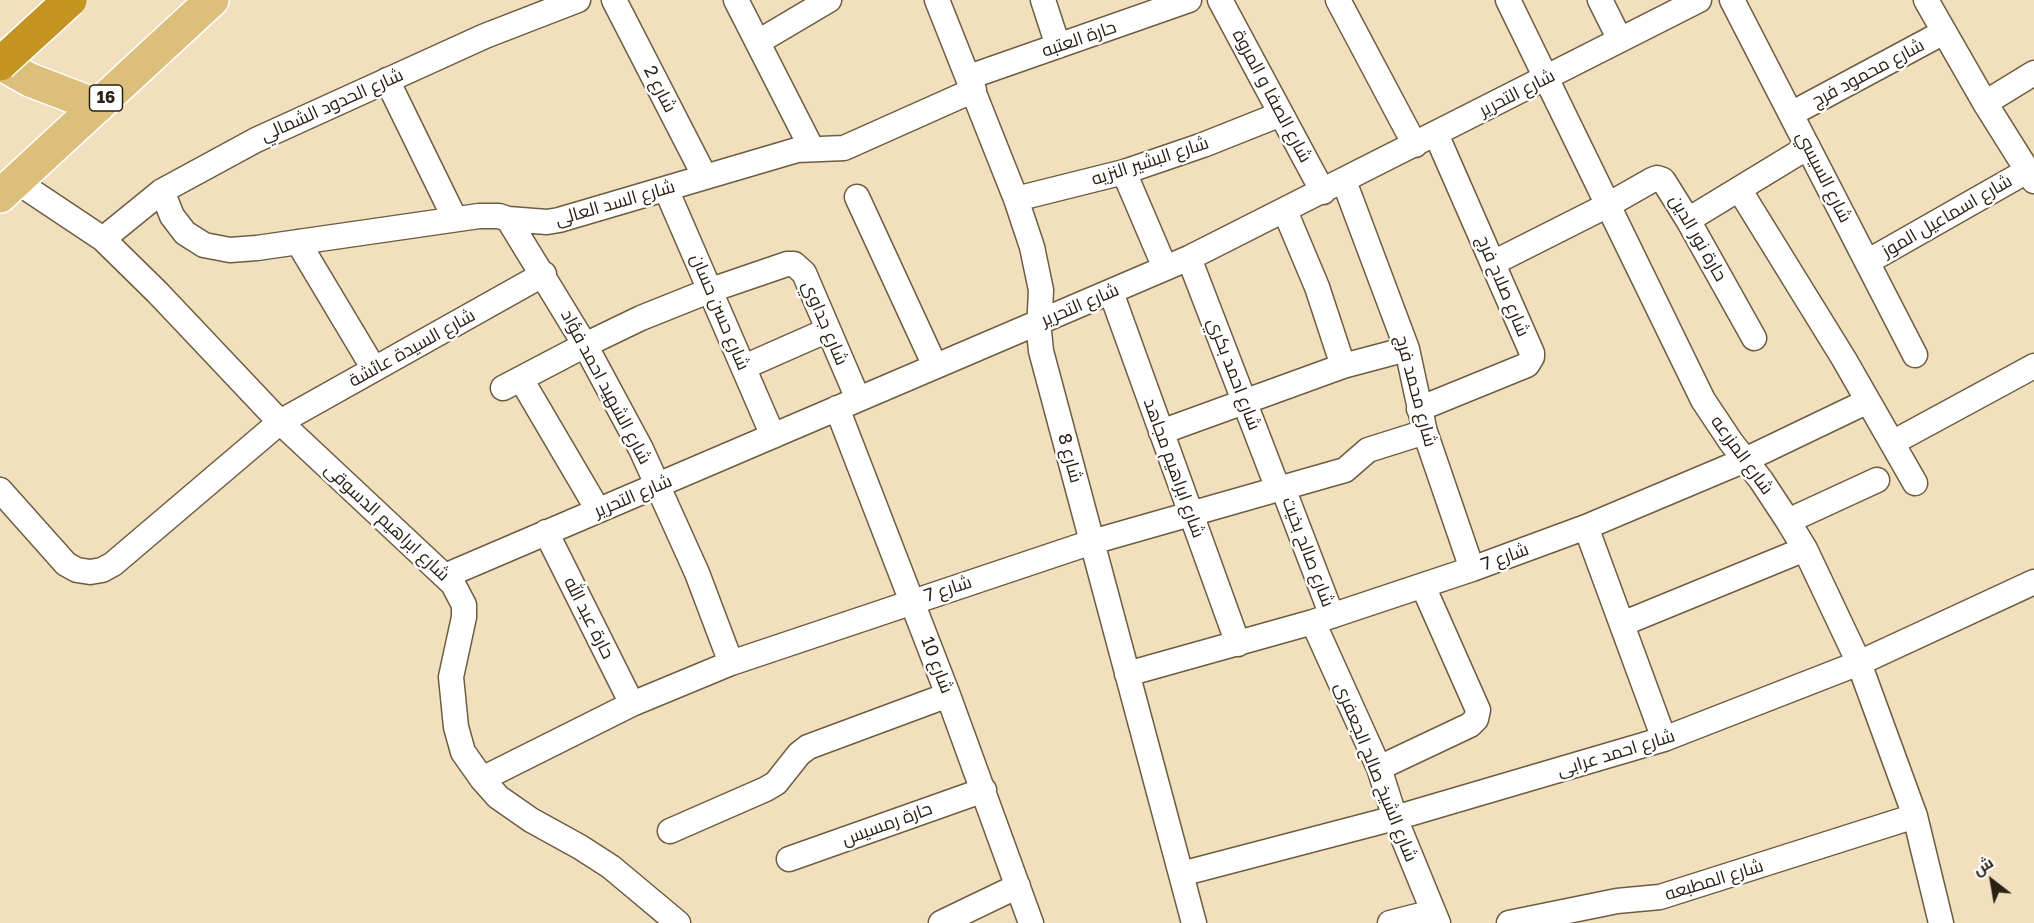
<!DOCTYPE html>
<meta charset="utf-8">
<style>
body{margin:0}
#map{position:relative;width:2034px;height:923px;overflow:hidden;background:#f1dfbe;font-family:"Golos Text",Cairo,sans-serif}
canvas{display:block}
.north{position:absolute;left:1962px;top:851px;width:60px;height:60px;-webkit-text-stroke:4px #fff;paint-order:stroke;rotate:329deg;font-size:16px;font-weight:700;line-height:24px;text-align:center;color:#282114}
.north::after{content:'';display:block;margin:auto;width:21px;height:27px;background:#282114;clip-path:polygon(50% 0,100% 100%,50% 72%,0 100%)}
</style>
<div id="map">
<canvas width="2034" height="923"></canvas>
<div class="north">ش</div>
</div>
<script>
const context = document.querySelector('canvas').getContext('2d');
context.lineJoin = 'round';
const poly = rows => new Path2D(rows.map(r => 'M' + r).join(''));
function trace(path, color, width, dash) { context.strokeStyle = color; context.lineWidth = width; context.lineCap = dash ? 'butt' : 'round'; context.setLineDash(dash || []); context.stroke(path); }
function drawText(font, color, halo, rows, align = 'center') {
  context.font = font + ' "Golos Text",Cairo,sans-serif'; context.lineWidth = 5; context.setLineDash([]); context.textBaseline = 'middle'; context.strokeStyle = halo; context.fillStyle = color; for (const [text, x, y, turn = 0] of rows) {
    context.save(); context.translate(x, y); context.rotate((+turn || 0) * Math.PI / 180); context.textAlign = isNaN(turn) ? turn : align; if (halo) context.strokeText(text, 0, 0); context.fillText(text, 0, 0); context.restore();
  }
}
const minor = poly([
 [614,0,705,177],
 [736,0,812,149],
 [937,0,1016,199,1032,247,1041,290,1039,331,1041,351,1194,923],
 [1043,0,1058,46],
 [1220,0,1323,192],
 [1338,0,1415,145],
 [1508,0,1703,400,1731,442,1761,480,1788,521,1805,549,1859,663,1915,816,1941,923],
 [1600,0,1620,40],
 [1732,0,1915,355],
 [1926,0,1985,103,2034,181],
 [758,42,829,0],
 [969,77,1189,0],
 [387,80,455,219],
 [1985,103,2034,73],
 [1791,114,1944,32],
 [1124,172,1165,268],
 [16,181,103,239,158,293,280,422,453,584,464,605,464,617,451,677,456,727,463,752,482,779,498,797,531,820,580,847,611,867,678,923],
 [1344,181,1407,349,1425,432,1472,569],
 [666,189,773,436],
 [1739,189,1844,359,1915,483],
 [162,191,172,216,185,233,204,245,230,250,257,248,479,216,499,216,508,219,547,222,559,220,797,150,844,148,974,90],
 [857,197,935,366],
 [1016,199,1124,172,1203,145,1281,114],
 [1285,211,1317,287,1343,366],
 [508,219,585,345,641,449,697,573,731,663],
 [1688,220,1808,147],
 [103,239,162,191,256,140,485,36,578,0],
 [298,242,374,369],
 [1189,258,1278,489],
 [1867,262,2027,171],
 [1493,263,1608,205,1652,180,1657,178,1663,180,1688,220,1754,338],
 [1111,292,1238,644],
 [744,367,828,330],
 [521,379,598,510],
 [503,388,585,345,641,318,711,290,787,264,794,264,804,273,858,399],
 [837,408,948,695,1031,923],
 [1419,409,1527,365,1532,357,1532,353,1436,134],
 [1161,432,1343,366,1407,349],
 [1892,443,2034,366],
 [1283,488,1332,616],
 [0,490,66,564,77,570,90,572,102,570,113,564,280,422,544,274],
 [1788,521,1877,480],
 [1586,527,1664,739],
 [546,532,632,704],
 [445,576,1189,258,1699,0],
 [1313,622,1379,768,1395,818,1438,923],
 [1622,624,1805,549],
 [1127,674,1313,622,1472,569,1586,527,1745,460,1868,401],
 [1379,768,1470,725,1476,719,1478,710,1423,586],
 [482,779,632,704,731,663,1092,542,1345,470,1368,450,1425,432],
 [670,831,766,789,776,783,799,754,808,747,948,695],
 [789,859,984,790],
 [1181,874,1395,818,1664,739,1859,663,2034,582],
 [941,923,1018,886],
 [1390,923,1433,912],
 [1509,923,1617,901,1660,897,1915,816]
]);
const primary = poly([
 [0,63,30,80,98,106],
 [0,196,212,0]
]);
const motorwayBridge = poly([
 [0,64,70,0]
]);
const shields = [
 [106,98,33]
];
const shieldNames = [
 ["16",106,98]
];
const streetNames = [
 ["حارة العتبه",1079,39,-19],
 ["شارع محمود فرج",1868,73,-28],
 ["شارع 2",660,89,63],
 ["شارع التحرير",1517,93,-27],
 ["شارع الصفا و المروة",1272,96,62],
 ["شارع الحدود الشمالي",332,105,-24],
 ["شارع البشير النزيه",1150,161,-18],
 ["شارع السيسي",1824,177,63],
 ["شارع السد العالى",615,203,-16],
 ["شارع اسماعيل الموز",1947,216,-30],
 ["حارة نور الدين",1698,238,60],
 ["شارع صلاح فرج",1503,286,67],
 ["شارع التحرير",1080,305,-23],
 ["شارع حسن حسان",720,312,67],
 ["شارع جداوي",825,323,67],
 ["شارع السيدة عائشة",412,348,-29],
 ["شارع احمد بكري",1234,374,69],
 ["شارع الشهيد احمد فؤاد",606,387,62],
 ["شارع محمد فرج",1416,391,75],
 ["شارع المزرعه",1742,455,54],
 ["شارع 8",1070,458,75],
 ["شارع ابراهيم مجاهد",1174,468,70],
 ["شارع التحرير",633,496,-23],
 ["شارع ابراهيم الدسوقى",387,522,43],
 ["شارع صالح بخيت",1308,552,69],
 ["شارع 7",1505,557,-20],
 ["شارع 7",948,589,-18],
 ["حارة عبد الله",589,618,63],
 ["شارع 10",937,665,69],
 ["شارع احمد عرابى",1616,753,-17],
 ["شارع الشيخ صالح الجعفرى",1376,772,68],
 ["حارة رمسيس",887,824,-20],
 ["شارع المطبعه",1714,880,-17]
];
trace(minor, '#6d5d40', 27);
trace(primary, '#fff', 36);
trace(minor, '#fff', 24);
trace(primary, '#dcbf7a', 33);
trace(motorwayBridge, '#fff', 36, []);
trace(motorwayBridge, '#c49422', 33);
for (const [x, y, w] of shields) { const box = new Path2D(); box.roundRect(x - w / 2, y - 13, w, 26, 4.5); context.fillStyle = '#fff'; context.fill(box); trace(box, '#282114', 1.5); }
drawText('bold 16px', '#282114', null, shieldNames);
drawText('18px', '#282114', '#fff', streetNames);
</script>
